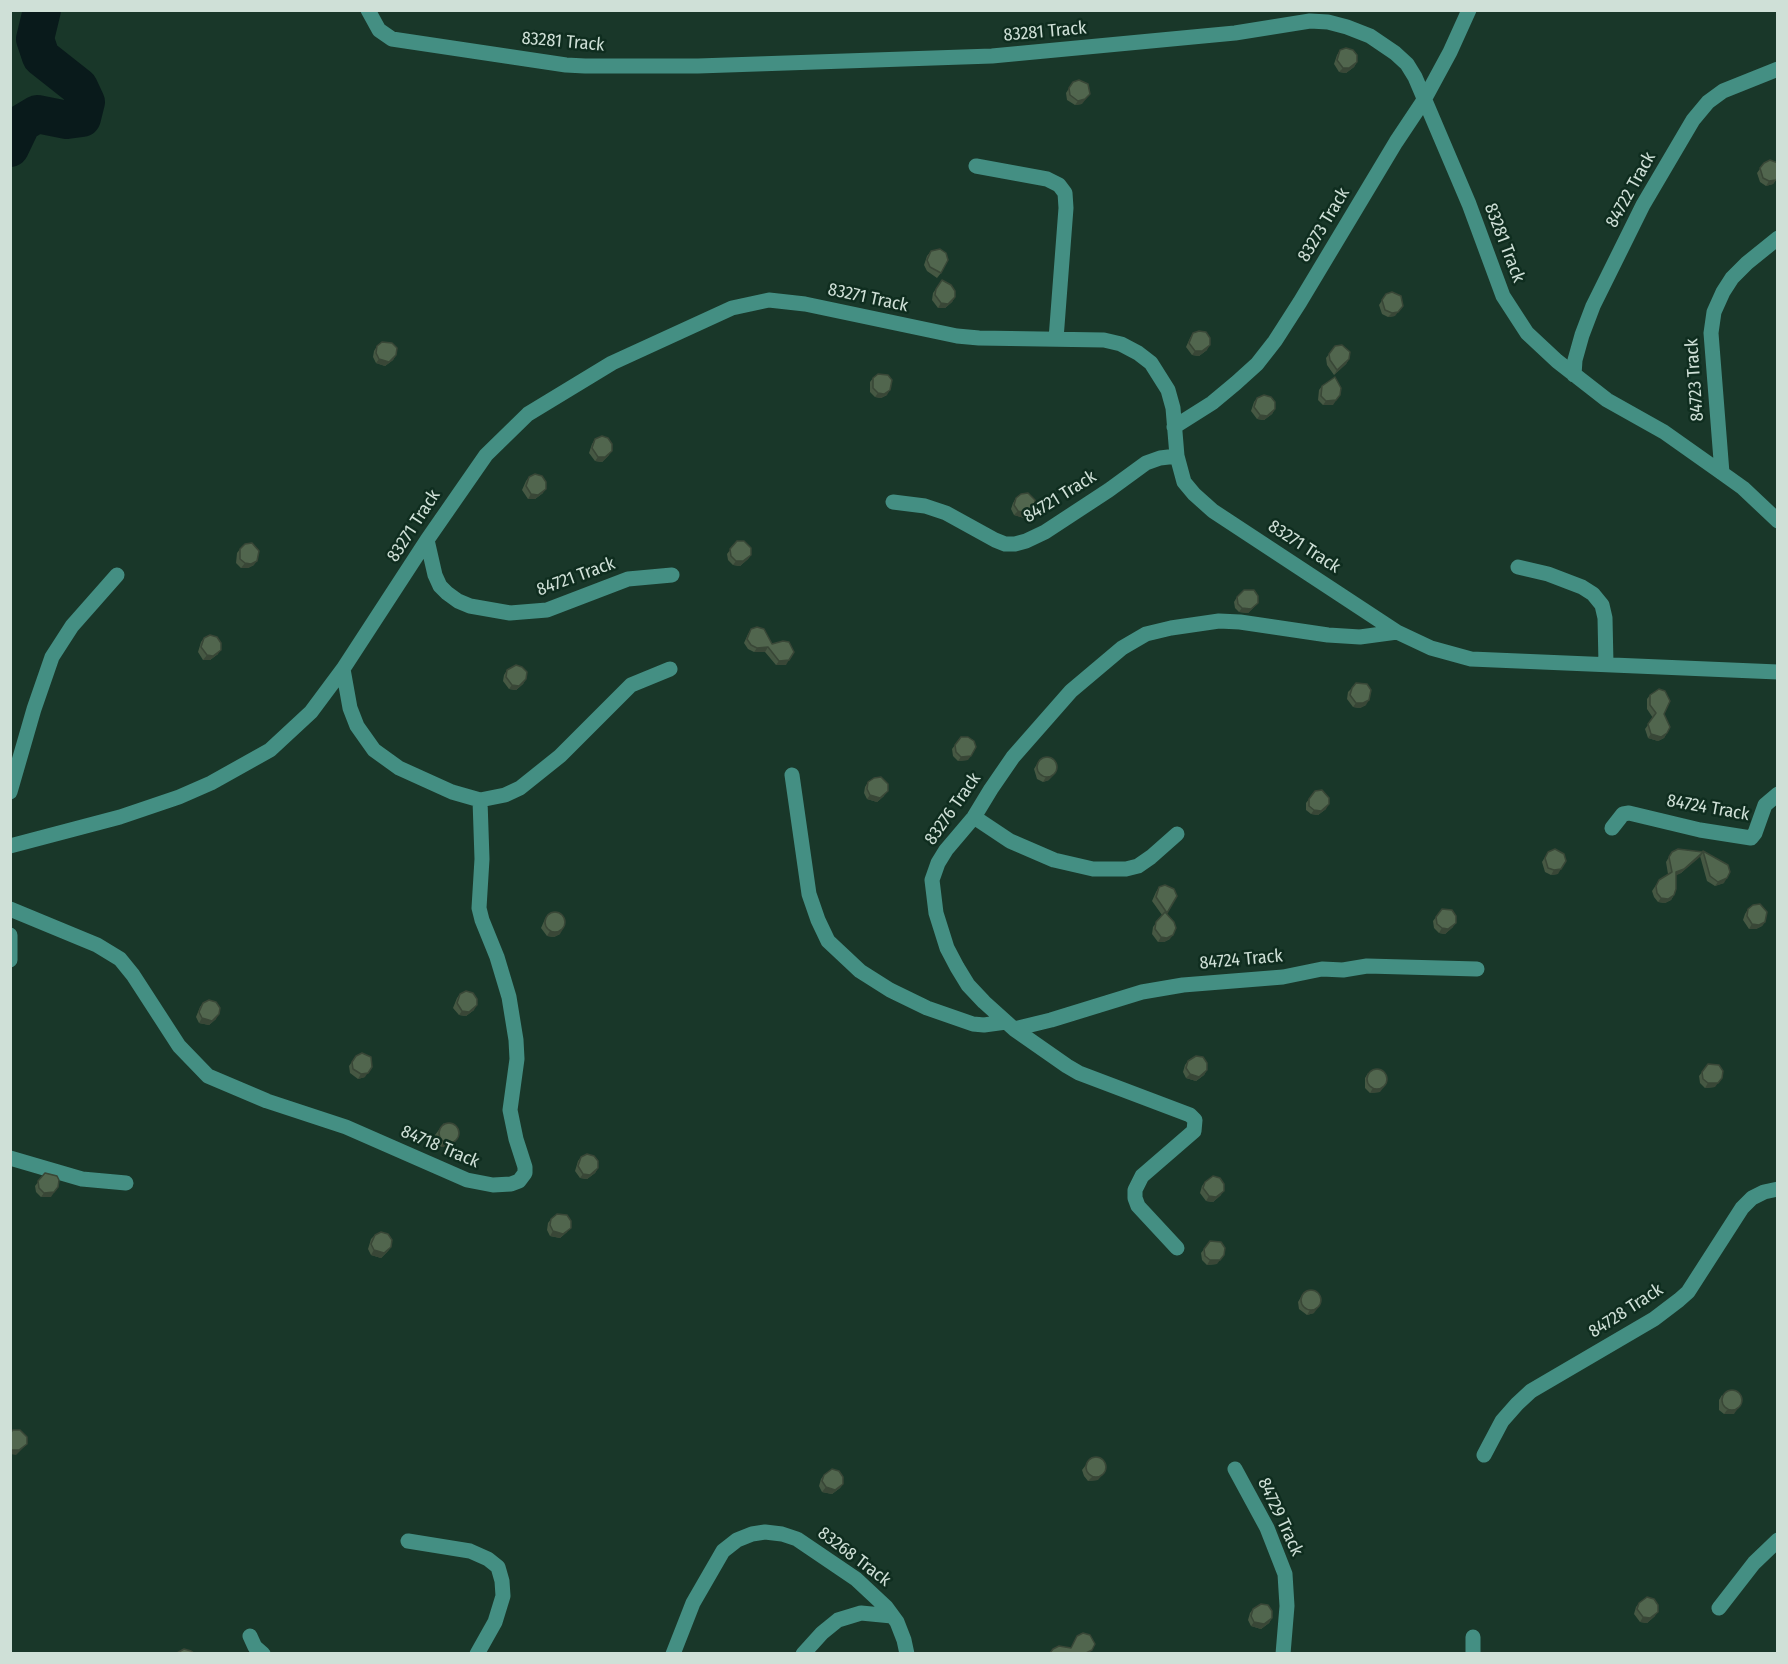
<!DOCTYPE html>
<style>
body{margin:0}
#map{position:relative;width:1788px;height:1664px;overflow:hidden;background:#193729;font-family:"Fira Sans Condensed",sans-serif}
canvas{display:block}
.frame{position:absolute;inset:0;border:12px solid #cfe0d7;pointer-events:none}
</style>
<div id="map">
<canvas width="1788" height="1664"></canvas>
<div class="frame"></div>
</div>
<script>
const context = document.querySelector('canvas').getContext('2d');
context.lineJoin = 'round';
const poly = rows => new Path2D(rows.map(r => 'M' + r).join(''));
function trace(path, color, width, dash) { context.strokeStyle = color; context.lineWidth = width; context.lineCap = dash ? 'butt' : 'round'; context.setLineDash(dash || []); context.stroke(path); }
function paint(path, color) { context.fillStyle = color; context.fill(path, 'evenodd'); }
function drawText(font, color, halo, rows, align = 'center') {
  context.font = font + ' "Fira Sans Condensed",sans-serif'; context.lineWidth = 5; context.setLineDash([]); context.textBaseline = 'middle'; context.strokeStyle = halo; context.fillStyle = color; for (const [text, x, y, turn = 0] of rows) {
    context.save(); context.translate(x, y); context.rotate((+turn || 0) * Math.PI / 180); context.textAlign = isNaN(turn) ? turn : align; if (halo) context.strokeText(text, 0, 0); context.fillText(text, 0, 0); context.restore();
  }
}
const river = poly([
 [10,148,22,123,37,114,67,120,82,118,86,102,79,87,41,57,35,39,42,10]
]);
const minor = poly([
 [368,10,379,30,392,39,566,65,585,66,698,66,992,56,1235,33,1310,21,1328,22,1347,27,1370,36,1395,53,1407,64,1415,77,1469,204,1503,296,1527,333,1557,361,1607,400,1664,432,1722,473,1743,488,1778,521],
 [976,166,1047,179,1059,185,1065,193,1066,208,1056,339],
 [1574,375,1575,360,1582,335,1593,306,1643,205,1693,120,1708,102,1723,91,1778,69],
 [1174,427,1212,403,1236,383,1257,364,1275,341,1300,302,1396,142,1424,100,1450,52,1469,10],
 [1722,473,1711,333,1714,312,1723,292,1732,278,1747,263,1778,238],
 [893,502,925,506,946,513,995,540,1005,544,1015,544,1026,541,1045,532,1109,490,1146,463,1160,458,1177,456],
 [427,540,435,575,440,586,447,593,458,601,470,606,510,613,547,610,628,579,672,575],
 [1518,567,1548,574,1582,587,1593,594,1602,605,1605,618,1606,664],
 [343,669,350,708,357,726,374,750,399,768,452,792,480,800,505,795,520,788,560,756,631,685,670,669],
 [792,775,809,894,818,920,828,941,860,971,890,990,927,1008,973,1024,984,1025,1006,1022],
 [10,792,34,709,52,657,72,626,117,575],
 [974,817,1010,841,1054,860,1093,869,1126,869,1138,866,1151,857,1177,834],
 [1612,828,1623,814,1629,813,1700,830,1751,838,1755,833,1765,805,1778,794],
 [10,846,120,817,179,797,211,783,270,750,311,712,343,669,427,540,486,455,528,414,612,363,732,308,769,300,805,304,957,336,979,338,1104,340,1121,344,1138,353,1151,363,1168,390,1173,408,1177,456,1184,482,1194,494,1213,511,1397,632,1431,648,1471,659,1778,672],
 [10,909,97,945,120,959,133,975,179,1046,208,1076,267,1101,346,1127,467,1180,493,1185,511,1184,519,1181,525,1173,525,1167,516,1139,510,1110,517,1059,516,1040,509,997,497,957,482,920,479,908,482,859,480,800],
 [10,935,10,960],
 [1014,1029,1051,1020,1142,992,1183,985,1283,977,1322,969,1343,970,1367,966,1477,969],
 [10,1158,82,1179,126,1183],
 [1177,1248,1138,1206,1135,1198,1135,1190,1142,1176,1194,1131,1195,1120,1190,1115,1079,1073,1067,1066,1014,1029,984,1002,968,985,957,967,947,948,936,913,932,880,938,863,946,850,974,817,991,789,1013,757,1071,691,1122,648,1146,634,1171,628,1219,621,1240,622,1328,635,1360,637,1397,632],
 [1484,1455,1502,1421,1517,1404,1531,1391,1654,1319,1679,1300,1688,1292,1742,1208,1752,1198,1764,1192,1778,1189],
 [1235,1469,1267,1528,1285,1574,1287,1606,1283,1654],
 [408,1541,470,1551,488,1559,498,1567,502,1581,503,1596,495,1622,477,1654],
 [1719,1608,1754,1563,1778,1540],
 [250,1636,255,1647,263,1654],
 [1473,1637,1473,1654],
 [673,1654,693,1603,723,1551,737,1540,752,1534,765,1532,782,1534,797,1539,856,1579,886,1607,897,1622,904,1640,907,1654],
 [803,1654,822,1633,838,1620,861,1613,892,1616]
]);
const wall = poly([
 [1340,50,1357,62,1354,67,1346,73,1339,72,1334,64,1337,55],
 [1073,82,1082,104,1075,105,1067,100,1066,93],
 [1764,163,1776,180,1773,184,1766,186,1760,182,1757,173],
 [931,251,941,273,937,278,927,271,924,265,927,256],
 [942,280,955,297,952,302,945,308,938,308,932,300,933,293],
 [1386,294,1395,316,1388,317,1382,314,1379,305],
 [1193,333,1207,350,1199,356,1192,355,1186,347,1190,338],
 [377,346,396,355,393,360,385,366,376,363,373,357,374,351],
 [1335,346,1349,359,1346,364,1334,375,1327,365,1326,358],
 [873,378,887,395,881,398,875,397,870,392,870,382],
 [1322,386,1333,405,1323,405,1318,400,1319,390],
 [1257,398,1275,409,1272,414,1264,420,1257,419,1251,411,1254,402],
 [595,439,609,455,602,462,595,461,589,453,592,444],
 [529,477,543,493,535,499,528,499,522,490,526,481],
 [1016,498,1035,507,1032,512,1024,518,1014,515,1011,509,1013,503],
 [737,541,751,555,748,559,740,566,733,565,728,560,727,554],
 [240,549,254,565,248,568,241,568,236,563,237,553],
 [1237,597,1258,603,1248,613,1239,612,1235,608,1234,602],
 [751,629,772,644,786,665,776,665,765,652,754,652,748,649,744,643,748,634],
 [204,638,218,654,210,660,203,660,198,652,201,642],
 [507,670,526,679,523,684,516,690,509,689,503,681,504,675],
 [1352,688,1366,705,1360,708,1353,707,1347,699,1348,692],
 [1650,695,1664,714,1667,733,1664,738,1658,741,1648,738,1645,729,1653,718,1647,709,1647,699],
 [961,737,968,760,958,761,953,756,952,749],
 [1040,759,1049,780,1043,782,1037,779,1034,769],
 [868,782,884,796,877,802,867,799,864,793,865,787],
 [1315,791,1326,809,1318,815,1311,814,1306,810,1306,803],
 [1703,851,1724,883,1715,886,1707,881,1700,856,1681,873,1676,875,1674,895,1671,900,1665,903,1658,902,1654,897,1652,891,1656,885,1668,874,1666,862,1672,852,1702,852],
 [1548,852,1558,874,1551,875,1545,872,1542,862],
 [1159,887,1167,914,1170,939,1164,942,1158,942,1152,934,1153,927,1162,915,1152,901,1156,892],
 [1442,909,1453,927,1445,934,1439,933,1434,928,1433,921],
 [1748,909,1765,922,1762,926,1756,929,1749,929,1743,920,1745,914],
 [548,914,560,934,554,937,547,936,541,928,545,919],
 [460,994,474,1010,466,1016,459,1015,453,1008,457,998],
 [203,1003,216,1019,209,1025,199,1023,196,1017,200,1007],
 [356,1056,365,1077,358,1079,350,1073,349,1066],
 [1188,1061,1207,1070,1204,1075,1196,1081,1186,1078,1183,1072,1185,1065],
 [1708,1064,1715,1087,1705,1088,1700,1083,1699,1076],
 [1368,1073,1380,1092,1370,1093,1365,1088,1365,1078],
 [444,1123,451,1146,441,1147,436,1142,435,1135],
 [581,1157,598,1168,595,1173,587,1179,580,1178,575,1171,578,1161],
 [45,1173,51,1197,41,1197,36,1192,35,1186],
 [1205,1182,1221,1195,1213,1202,1206,1201,1200,1193,1202,1186],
 [551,1219,567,1232,560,1238,550,1236,547,1230,548,1223],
 [375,1235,391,1247,388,1251,381,1258,371,1255,368,1249,371,1239],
 [1210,1241,1217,1264,1207,1265,1202,1260,1201,1253],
 [1304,1292,1314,1313,1307,1315,1299,1309,1298,1302],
 [1722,1395,1734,1414,1724,1414,1719,1410,1719,1400],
 [1092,1457,1098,1480,1088,1481,1084,1476,1082,1470],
 [824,1475,843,1484,840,1488,832,1494,822,1492,819,1486,821,1479],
 [1639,1603,1655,1616,1647,1623,1640,1622,1634,1614,1636,1607],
 [1253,1609,1272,1618,1269,1623,1261,1629,1251,1626,1248,1620,1250,1613]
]);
const shadedWall = poly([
 [1357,62,1354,67,1346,73,1339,72,1343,68],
 [1090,94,1082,104,1075,105,1078,101],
 [1776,180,1773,184,1766,186,1769,181],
 [955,297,952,302,945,308,938,308,941,303],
 [1403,306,1395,316,1388,317,1392,313],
 [1210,345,1207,350,1199,356,1192,355,1195,351],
 [396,355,393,360,385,366,376,363,379,359],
 [1349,359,1346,364,1334,375,1337,370],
 [890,390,887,395,881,398,875,397,878,393],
 [1340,395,1333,405,1323,405,1326,401],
 [1275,409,1272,414,1264,420,1257,419,1260,415],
 [612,451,609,455,602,462,595,461,598,457],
 [546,489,543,493,535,499,528,499,531,494],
 [1035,507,1032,512,1024,518,1014,515,1018,511],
 [751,555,748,559,740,566,733,565,736,561],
 [257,561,254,565,248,568,241,568,245,563],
 [1258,603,1248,613,1239,612,1242,608],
 [768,647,765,652,754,652,757,648],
 [221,650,218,654,210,660,203,660,207,655],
 [789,660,786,665,776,665,779,661],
 [526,679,523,684,516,690,509,689,512,685],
 [1369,700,1366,705,1360,708,1353,707,1356,703],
 [1667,733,1664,738,1658,741,1648,738,1651,734],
 [971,756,968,760,958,761,961,757],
 [1053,776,1049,780,1043,782,1046,777],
 [888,791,884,796,877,802,867,799,870,795],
 [1329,804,1326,809,1318,815,1311,814,1314,810],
 [1703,852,1700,857,1681,873,1673,877,1676,872],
 [1561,869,1558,874,1551,875,1554,870],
 [1727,878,1724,883,1715,886,1718,882],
 [1674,895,1671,900,1665,903,1658,902,1661,898],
 [1765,922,1762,926,1756,929,1749,929,1752,924],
 [1456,923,1453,927,1445,934,1439,933,1442,928],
 [563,929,560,934,554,937,547,936,550,931],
 [1173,935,1170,939,1164,942,1158,942,1161,937],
 [477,1005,474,1010,466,1016,459,1015,462,1011],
 [219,1014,216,1019,209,1025,199,1023,202,1018],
 [372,1067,365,1077,358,1079,361,1074],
 [1207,1070,1204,1075,1196,1081,1186,1078,1190,1074],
 [1722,1078,1715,1087,1705,1088,1708,1083],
 [1387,1083,1380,1092,1370,1093,1373,1088],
 [444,1142,454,1142,451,1146,441,1147],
 [598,1168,595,1173,587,1179,580,1178,583,1174],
 [58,1187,51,1197,41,1197,44,1193],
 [1224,1191,1221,1195,1213,1202,1206,1201,1209,1196],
 [571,1228,567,1232,560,1238,550,1236,553,1231],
 [391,1247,388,1251,381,1258,371,1255,374,1250],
 [1224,1255,1217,1264,1207,1265,1210,1260],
 [1317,1309,1314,1313,1307,1315,1310,1310],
 [1741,1404,1734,1414,1724,1414,1727,1410],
 [27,1444,16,1455,10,1454,12,1450],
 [1106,1471,1098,1480,1088,1481,1092,1477],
 [843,1484,840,1488,832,1494,822,1492,826,1487],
 [1658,1612,1655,1616,1647,1623,1640,1622,1643,1617],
 [1272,1618,1269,1623,1261,1629,1251,1626,1254,1622]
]);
const building = poly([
 [1346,48,1353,50,1357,55,1357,62,1349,68,1343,68,1337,60,1340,50,1346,48],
 [1079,80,1088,84,1090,94,1085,99,1078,101,1070,95,1069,88,1073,82,1079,80],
 [1770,160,1778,163,1778,177,1776,180,1769,181,1763,178,1760,168,1764,163,1770,160],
 [940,249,946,253,948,260,941,273,930,267,927,260,931,251,940,249],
 [942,280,951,285,955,291,955,297,948,304,941,303,935,295,936,289,942,280],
 [1392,292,1401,296,1403,306,1398,312,1392,313,1385,310,1382,300,1386,294,1392,292],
 [1199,331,1206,332,1210,338,1210,345,1202,351,1195,351,1189,343,1193,333,1199,331],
 [382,342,392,343,397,348,396,355,389,362,379,359,376,353,377,346,382,342],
 [1342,345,1350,352,1349,359,1337,370,1330,360,1329,354,1335,346,1342,345],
 [878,374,888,375,892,380,890,390,884,394,878,393,873,388,873,378,878,374],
 [1335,377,1341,388,1340,395,1336,400,1326,401,1321,396,1322,386,1335,377],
 [1264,395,1271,397,1275,402,1275,409,1267,416,1260,415,1254,407,1257,398,1264,395],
 [602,436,608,438,612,444,612,451,605,457,598,457,592,448,595,439,602,436],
 [535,474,542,476,546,482,546,489,538,495,531,494,526,486,529,477,535,474],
 [1028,493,1035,500,1035,507,1027,514,1018,511,1014,505,1016,498,1021,494,1028,493],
 [737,541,744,541,751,548,751,555,743,561,736,561,731,556,730,549,737,541],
 [252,543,259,551,257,561,251,564,245,563,240,559,240,549,245,544,252,543],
 [1244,590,1254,590,1258,596,1258,603,1251,609,1242,608,1238,604,1237,597,1244,590],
 [757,627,764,629,772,644,783,641,789,642,794,652,789,660,779,661,768,647,757,648,751,645,747,639,751,629,757,627],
 [210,635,217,637,221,643,221,650,213,656,207,655,201,647,204,638,210,635],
 [516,665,522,667,527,672,526,679,519,686,512,685,506,677,507,670,516,665],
 [1356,683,1367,684,1371,690,1369,700,1363,703,1356,703,1350,695,1352,688,1356,683],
 [1659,689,1665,691,1670,701,1664,714,1670,727,1667,733,1661,737,1651,734,1648,724,1656,713,1650,705,1650,695,1659,689],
 [961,737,968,737,974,741,976,747,971,756,961,757,956,752,955,745,961,737],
 '1037 767a10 10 0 1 1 20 0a10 10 0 1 1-20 0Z',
 [881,777,888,784,888,791,880,798,870,795,867,789,868,782,874,778,881,777],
 [1322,790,1329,798,1329,804,1321,811,1314,810,1309,806,1309,799,1315,791,1322,790],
 [1555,849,1564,854,1566,861,1561,869,1554,870,1548,868,1545,858,1548,852,1555,849],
 [1678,849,1703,852,1684,869,1676,872,1676,889,1674,895,1668,899,1661,898,1657,893,1656,886,1659,880,1672,872,1669,857,1672,852,1678,849],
 [1703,851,1728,865,1730,872,1727,878,1718,882,1710,876,1703,851],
 [1165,885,1174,889,1177,896,1167,913,1156,897,1159,887,1165,885],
 [1760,904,1767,912,1765,922,1759,925,1752,924,1747,916,1748,909,1753,905,1760,904],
 [1442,909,1452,910,1456,916,1456,923,1448,929,1442,928,1437,924,1436,917,1442,909],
 [1165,912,1174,922,1176,928,1173,935,1167,938,1161,937,1155,929,1156,922,1165,912],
 '545 922a10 10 0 1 1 20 0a10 10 0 1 1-20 0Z',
 [466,991,473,993,477,999,477,1005,469,1012,462,1011,457,1003,460,994,466,991],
 [209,1000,216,1002,220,1008,219,1014,212,1021,202,1018,199,1012,203,1003,209,1000],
 [362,1053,371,1057,372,1067,368,1073,361,1074,353,1069,352,1062,356,1056,362,1053],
 [1196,1056,1203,1057,1207,1063,1207,1070,1199,1077,1190,1074,1186,1068,1188,1061,1196,1056],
 [1708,1064,1719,1065,1723,1071,1722,1078,1718,1083,1708,1083,1703,1079,1702,1072,1708,1064],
 '1367 1079a10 10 0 1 1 20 0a10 10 0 1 1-20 0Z',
 '439 1133a10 10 0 1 1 20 0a10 10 0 1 1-20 0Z',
 [587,1154,594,1156,598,1161,598,1168,590,1175,583,1174,578,1166,581,1157,587,1154],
 [45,1173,57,1176,59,1180,58,1187,54,1192,44,1193,39,1188,38,1181,45,1173],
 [1213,1176,1220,1178,1224,1184,1224,1191,1216,1197,1209,1196,1203,1188,1205,1182,1213,1176],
 [557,1214,567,1215,571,1221,571,1228,563,1234,553,1231,550,1225,551,1219,557,1214],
 [381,1232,388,1234,392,1240,391,1247,384,1253,374,1250,371,1244,375,1235,381,1232],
 [1210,1241,1221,1242,1225,1248,1224,1255,1220,1260,1210,1260,1205,1256,1204,1249,1210,1241],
 '1301 1300a10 10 0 1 1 20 0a10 10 0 1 1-20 0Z',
 '1722 1400a10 10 0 1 1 20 0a10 10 0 1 1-20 0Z',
 [13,1430,20,1430,27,1437,27,1444,19,1450,12,1450,10,1448,10,1433,13,1430],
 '1086 1467a10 10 0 1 1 20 0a10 10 0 1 1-20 0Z',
 [832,1469,839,1471,843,1477,843,1484,835,1490,826,1487,822,1481,824,1475,832,1469],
 [1647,1597,1654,1599,1658,1605,1658,1612,1650,1618,1643,1617,1637,1609,1639,1603,1647,1597],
 [1261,1604,1268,1605,1272,1611,1272,1618,1264,1624,1254,1622,1251,1616,1253,1609,1261,1604],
 [1083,1633,1090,1635,1095,1644,1092,1650,1086,1653,1050,1653,1053,1649,1059,1646,1071,1648,1077,1636,1083,1633],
 [184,1649,191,1651,194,1653,177,1653,184,1649]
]);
const streetNames = [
 ["83281 Track",1045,32,-5],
 ["83281 Track",563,42,5],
 ["84722 Track",1631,190,-61],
 ["83273 Track",1324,225,-59],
 ["83281 Track",1504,243,69],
 ["83271 Track",868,298,12],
 ["84723 Track",1695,380,-94],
 ["84721 Track",1060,497,-32],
 ["83271 Track",414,526,-57],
 ["83271 Track",1304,547,33],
 ["84721 Track",576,577,-20],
 ["84724 Track",1708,808,10],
 ["83276 Track",953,809,-55],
 ["84724 Track",1241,960,-5],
 ["84718 Track",440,1147,23],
 ["84728 Track",1626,1311,-33],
 ["84729 Track",1280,1517,65],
 ["83268 Track",854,1557,37]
];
trace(river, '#091a1b', 38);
trace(minor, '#448f83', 15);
paint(wall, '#465843');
paint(shadedWall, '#394737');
paint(building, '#51664e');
trace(building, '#394737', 1.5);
drawText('18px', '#cfe0d7', '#0f2d1f', streetNames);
</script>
